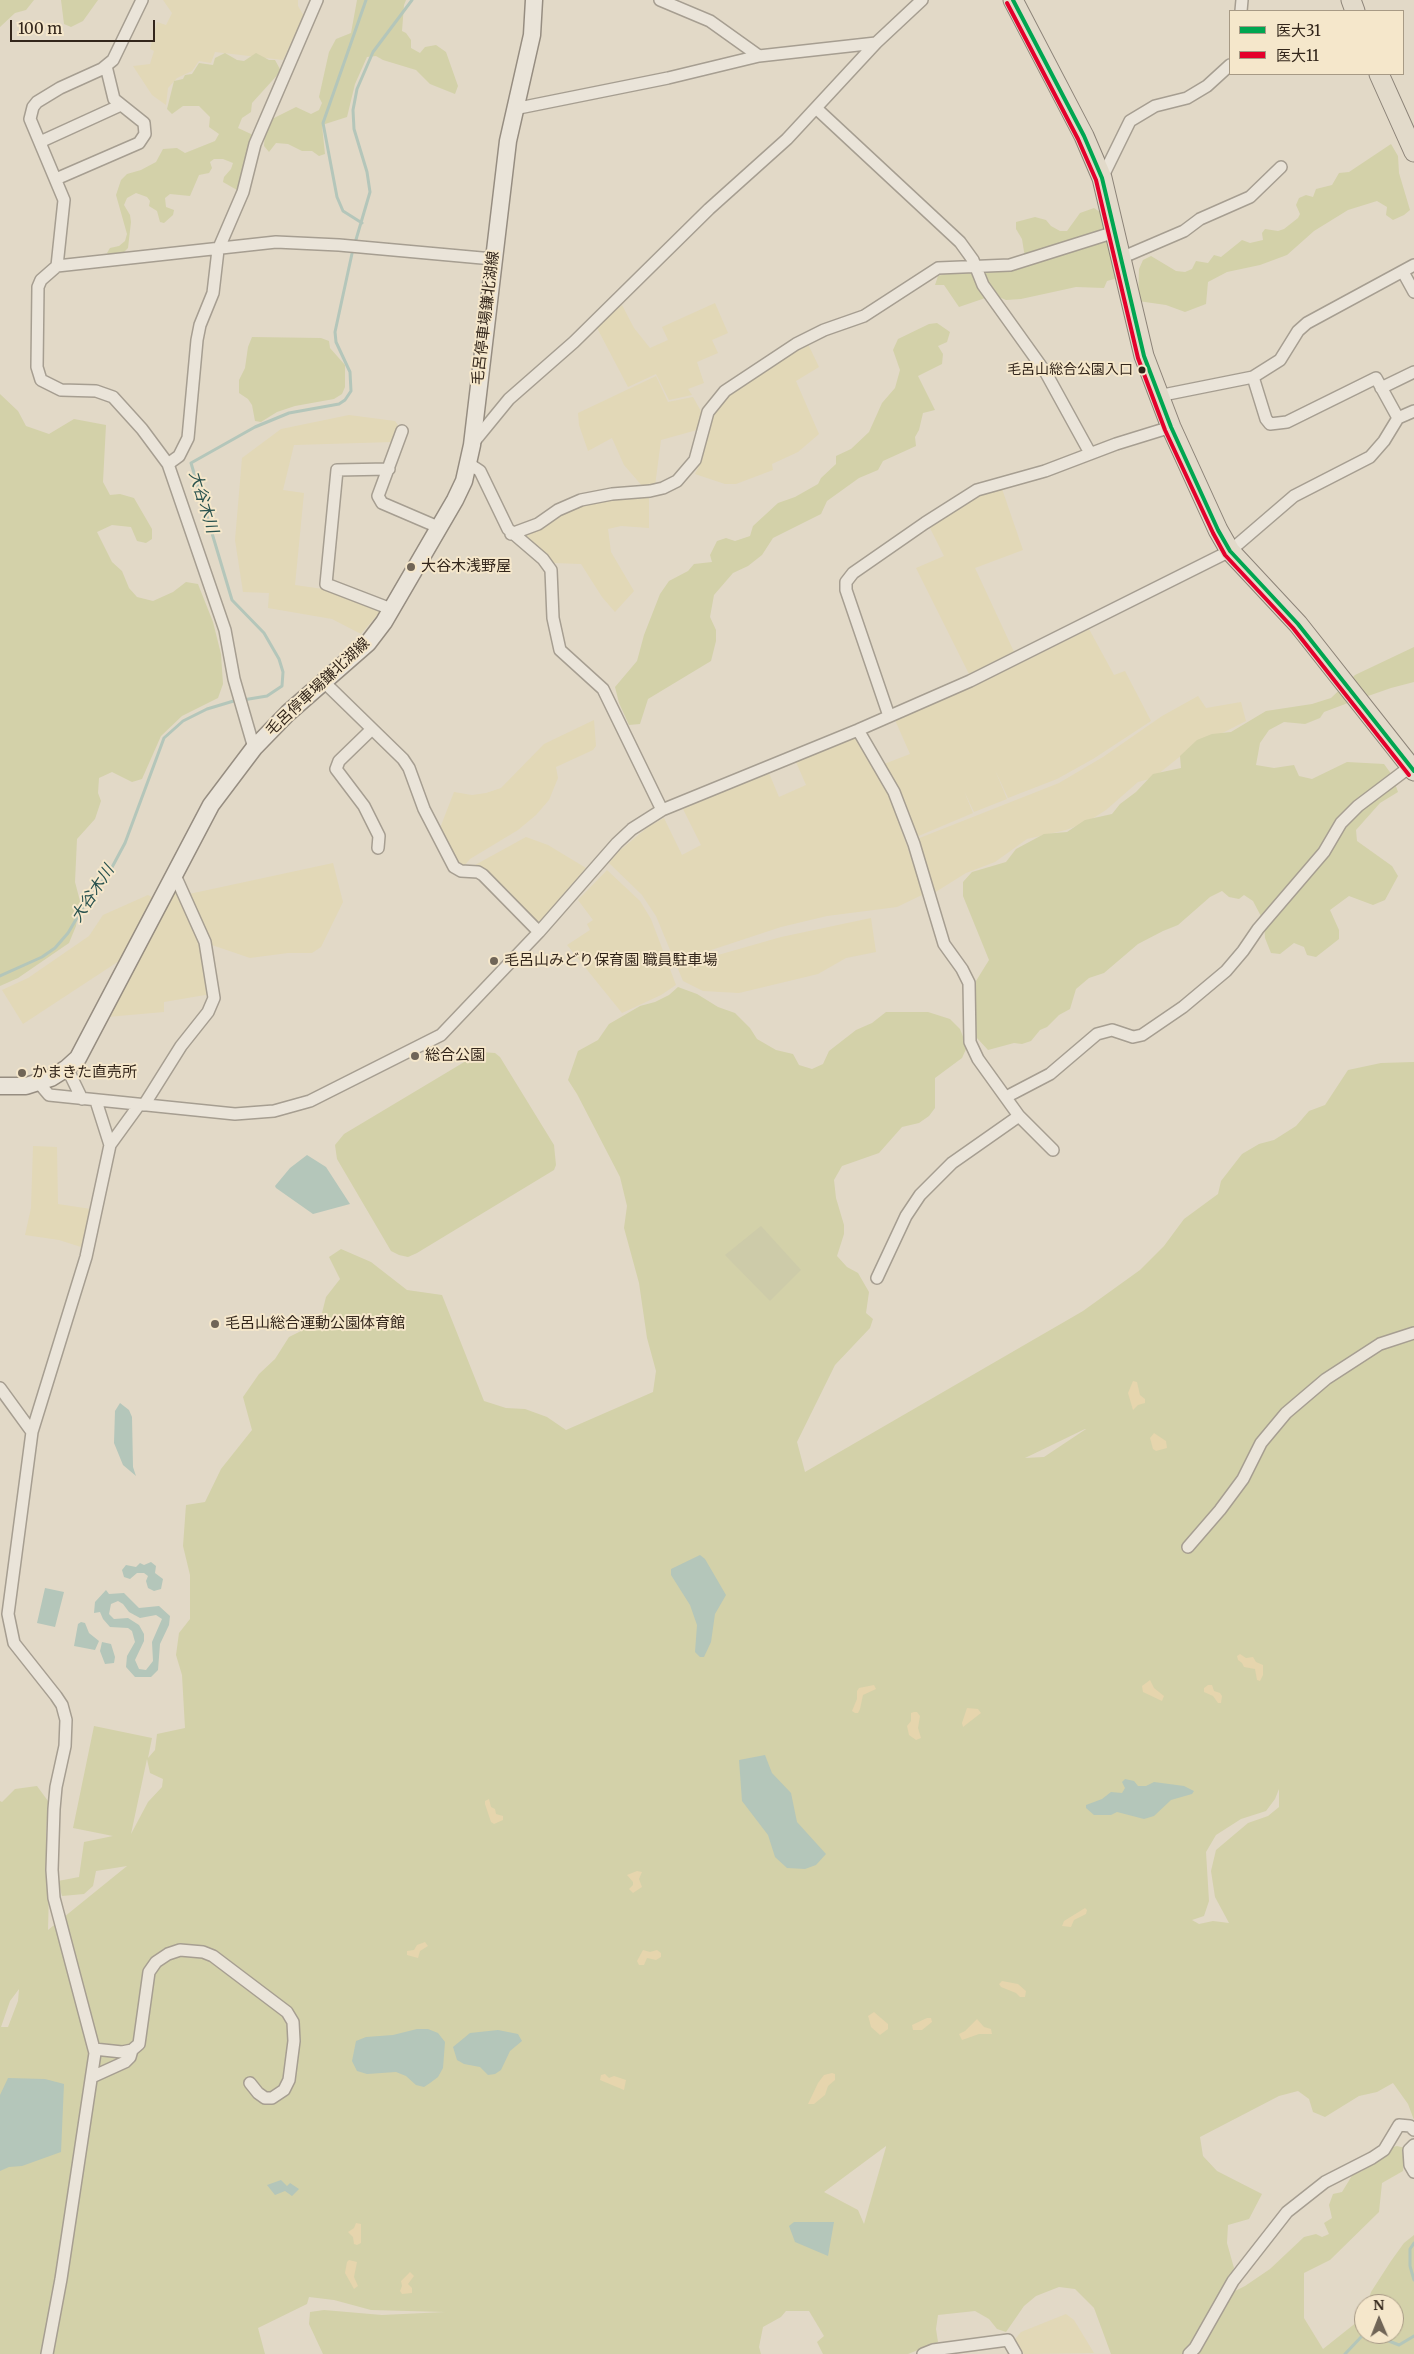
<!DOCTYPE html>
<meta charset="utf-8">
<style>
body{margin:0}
#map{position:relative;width:1414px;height:2354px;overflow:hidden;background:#e2d9c7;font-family:Merriweather,"Noto Sans JP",serif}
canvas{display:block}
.legend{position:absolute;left:1229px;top:10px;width:175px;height:65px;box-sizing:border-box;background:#f5e7cb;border:1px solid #a79a85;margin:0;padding:6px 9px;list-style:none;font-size:15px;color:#33261b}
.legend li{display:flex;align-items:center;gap:10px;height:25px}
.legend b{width:25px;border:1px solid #a79a85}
.north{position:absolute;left:1354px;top:2294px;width:50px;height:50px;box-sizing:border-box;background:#f5e7cb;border:1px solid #a79a85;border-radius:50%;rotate:359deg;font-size:14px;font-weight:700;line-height:20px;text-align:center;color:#33261b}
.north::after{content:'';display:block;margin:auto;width:18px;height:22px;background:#706557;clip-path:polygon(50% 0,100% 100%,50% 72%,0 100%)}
.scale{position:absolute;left:10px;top:20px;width:145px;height:22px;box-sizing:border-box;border:2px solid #33261b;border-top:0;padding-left:6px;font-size:15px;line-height:18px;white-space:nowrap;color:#33261b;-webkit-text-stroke:4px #f5e7cb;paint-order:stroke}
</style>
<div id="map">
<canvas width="1414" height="2354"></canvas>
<ul class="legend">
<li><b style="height:6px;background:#00a651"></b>医大31</li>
<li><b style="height:6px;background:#e4002b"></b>医大11</li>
</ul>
<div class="north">N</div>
<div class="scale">100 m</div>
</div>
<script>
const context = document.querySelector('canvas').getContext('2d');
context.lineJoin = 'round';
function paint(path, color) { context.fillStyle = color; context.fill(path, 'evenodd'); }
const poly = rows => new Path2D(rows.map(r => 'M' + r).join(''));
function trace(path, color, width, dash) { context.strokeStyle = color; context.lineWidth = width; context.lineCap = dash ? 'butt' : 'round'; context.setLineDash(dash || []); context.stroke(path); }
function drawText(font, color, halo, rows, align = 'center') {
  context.font = font + ' Merriweather,"Noto Sans JP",serif'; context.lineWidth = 4; context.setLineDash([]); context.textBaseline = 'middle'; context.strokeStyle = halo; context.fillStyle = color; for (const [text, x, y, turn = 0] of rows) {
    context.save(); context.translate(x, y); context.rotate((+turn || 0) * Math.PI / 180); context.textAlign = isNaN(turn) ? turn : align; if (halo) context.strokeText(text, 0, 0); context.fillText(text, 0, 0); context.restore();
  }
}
const farmland = poly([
 [163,0,298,0,298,6,304,16,283,60,215,52,211,63,199,61,192,71,177,78,168,88,166,105,152,95,133,66,150,64,154,51,150,49,157,22,166,25,172,13],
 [715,303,728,333,712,340,718,353,697,362,704,383,688,389,692,395,669,400,656,374,628,387,596,326,622,305,634,328,650,348,668,340,662,327],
 [808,344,819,367,796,381,819,434,798,452,772,464,773,470,736,484,725,484,695,474,703,458,705,438,714,413,728,396,772,364],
 [656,376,668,402,693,397,702,413,697,430,661,440,655,486,643,487,624,465,612,438,588,451,579,425,578,413],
 [349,415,395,421,398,425,393,442,294,445,283,490,304,493,295,585,323,589,379,608,379,613,361,634,332,619,268,608,269,593,243,592,235,540,242,458,281,429],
 [1001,486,1023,550,975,568,1015,654,970,676,916,568,944,556,929,526,983,492],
 [649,496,649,528,621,526,608,529,611,552,634,591,615,612,602,597,581,564,553,563,546,555,524,540,524,532,547,526,565,509,583,503],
 [1089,629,1114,675,1125,671,1151,721,1093,759,1057,779,1008,798,995,770,1007,799,974,812,964,791,973,813,916,837,884,764,910,754,895,720,1025,661],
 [1198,696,1206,708,1241,702,1246,721,1187,751,1153,778,1138,782,1106,810,1087,822,1066,830,1027,839,995,862,966,873,934,893,917,839,1059,783,1103,757,1162,716],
 [594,720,596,746,593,750,556,767,558,778,549,800,536,815,518,830,470,859,463,867,456,863,440,828,454,792,472,795,486,793,501,788,544,744],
 [857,736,887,790,924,894,897,907,827,916,781,927,675,962,656,916,642,895,609,863,619,851,648,827,664,818,682,855,701,845,683,809,769,773,779,797,806,785,796,762],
 [526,837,548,845,586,868,540,921,535,921,507,889,475,865],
 [333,863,343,902,321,947,312,953,288,953,250,958,209,944,189,894],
 [607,870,640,901,651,919,676,985,661,995,622,1013,567,945,590,930,587,924,593,920,578,900],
 [175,885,201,943,211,994,164,1002,164,1012,107,1017],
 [148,895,152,897,119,961,23,1024,2,990,28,978,89,936,103,915],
 [871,918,876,952,846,958,818,974,739,993,703,991,683,981,678,969,683,965,781,937],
 [33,1146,57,1147,58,1204,91,1209,81,1247,59,1240,25,1235,31,1208],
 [1066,2314,1074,2320,1094,2353,1024,2354,1015,2339,1021,2332]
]);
const green = poly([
 [0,0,34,0,26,10,15,13,0,27],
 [61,0,98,0,83,21,71,27,64,24],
 [357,0,406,0,404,5,402,31,406,33,411,40,411,48,420,53,425,47,436,45,446,52,458,86,455,94,430,84,416,70,383,60,376,56,367,57,355,84,347,117,322,125,325,154,319,156,312,151,302,151,288,144,276,143,269,152,264,146,265,132,270,120,296,107,311,114,319,110,322,103,319,97,329,52,336,39,351,33],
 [225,53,237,60,244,61,256,53,269,60,275,60,281,71,252,103,251,112,242,118,238,128,251,134,254,138,249,145,237,190,223,182,224,177,231,169,233,163,223,159,214,159,210,162,212,168,209,173,199,175,190,196,170,194,165,198,166,207,174,210,173,215,164,223,160,222,157,211,149,206,150,201,147,197,136,193,127,198,124,205,130,215,131,222,128,248,123,253,110,256,107,253,110,248,119,246,125,241,127,234,116,195,121,180,127,174,141,170,156,162,163,149,177,148,185,153,215,141,219,134,209,127,210,117,199,106,183,106,172,114,167,109,174,81,183,79,185,75,192,74,199,63,213,65,215,58],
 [1391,144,1398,156,1399,173,1410,210,1404,215,1393,220,1386,215,1387,207,1377,201,1348,210,1314,231,1287,255,1260,265,1227,272,1208,282,1206,304,1185,312,1166,305,1138,301,1139,269,1143,260,1151,256,1176,271,1185,272,1192,269,1196,261,1208,263,1214,255,1221,257,1242,240,1250,243,1263,240,1262,233,1265,229,1278,231,1284,229,1298,218,1300,214,1296,205,1299,198,1306,195,1313,197,1316,189,1332,185,1339,173,1349,172],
 [1094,208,1103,214,1118,278,1107,281,1104,288,1076,287,1021,299,1006,300,994,295,959,307,944,285,935,285,938,276,953,271,1025,258,1022,239,1016,229,1016,222,1035,217,1046,220,1051,226,1060,231,1067,231,1080,213],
 [937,323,950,332,947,342,938,346,943,354,942,364,918,376,935,410,923,413,919,430,915,437,916,446,883,461,878,470,859,478,827,501,821,514,773,538,762,555,748,566,733,573,714,595,710,617,716,630,716,641,711,661,648,699,640,724,629,725,619,703,615,687,637,661,644,635,660,594,669,581,688,571,694,564,712,562,710,555,717,541,726,538,735,541,750,536,753,526,778,503,795,497,818,484,821,478,836,464,836,456,851,449,869,432,882,403,895,388,900,370,893,350,898,339,929,324],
 [252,337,321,338,329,341,330,348,345,365,345,387,342,394,334,399,295,406,277,412,261,422,255,421,252,405,248,399,239,393,239,380,245,368,248,347],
 [0,394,18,411,26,426,49,434,74,419,106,425,103,482,110,495,120,494,134,498,152,529,152,539,146,543,137,541,131,527,112,525,97,532,112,562,122,571,129,588,137,597,153,601,173,592,186,582,198,584,213,622,221,654,223,684,218,698,182,716,161,736,142,779,132,782,112,772,99,778,98,793,101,801,95,819,77,839,75,882,80,901,76,926,69,943,18,978,0,986],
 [1414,647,1414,682,1391,688,1348,703,1324,712,1320,718,1305,724,1284,722,1269,730,1260,743,1256,765,1274,768,1294,765,1299,776,1312,779,1347,762,1384,764,1392,775,1398,792,1380,803,1356,830,1357,841,1392,866,1398,876,1385,900,1373,905,1349,896,1330,910,1339,930,1339,939,1316,957,1307,955,1304,947,1294,943,1280,954,1271,953,1265,938,1264,922,1253,901,1244,895,1239,899,1229,897,1222,891,1210,897,1178,925,1163,931,1138,944,1104,973,1089,978,1076,989,1070,1009,1059,1015,1047,1027,1040,1030,1031,1041,1022,1044,1014,1043,988,1050,976,1037,973,1012,976,981,989,960,963,896,963,882,972,872,1006,862,1016,849,1044,834,1067,832,1085,820,1112,814,1120,804,1136,792,1153,774,1181,768,1180,756,1197,740,1212,734,1231,732,1266,711,1312,704,1331,698,1355,675],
 [678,987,697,994,718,1007,735,1013,750,1028,757,1039,776,1050,793,1054,799,1065,812,1069,823,1064,829,1051,856,1030,872,1023,886,1012,928,1012,950,1019,960,1029,967,1047,962,1058,935,1078,935,1108,929,1116,919,1123,902,1127,879,1153,842,1166,834,1180,836,1198,844,1225,844,1234,837,1256,847,1267,858,1273,869,1292,866,1313,873,1319,870,1328,835,1365,797,1442,805,1472,1083,1311,1140,1270,1164,1246,1184,1219,1218,1194,1221,1181,1242,1154,1259,1144,1274,1140,1296,1126,1309,1111,1325,1105,1348,1070,1381,1063,1414,1062,1414,2120,1408,2104,1393,2083,1377,2092,1359,2096,1325,2117,1313,2112,1309,2099,1298,2091,1279,2096,1200,2137,1203,2156,1217,2171,1262,2194,1249,2219,1228,2225,1227,2243,1234,2268,1221,2298,1245,2286,1270,2269,1304,2237,1316,2234,1322,2237,1329,2234,1324,2223,1332,2218,1329,2205,1333,2194,1342,2192,1353,2174,1362,2171,1382,2157,1389,2148,1397,2146,1405,2148,1403,2171,1382,2183,1379,2212,1330,2260,1304,2273,1304,2318,1323,2349,1362,2318,1364,2313,1364,2334,1394,2334,1394,2304,1367,2304,1371,2292,1391,2261,1404,2243,1414,2235,1414,2354,1111,2354,1094,2308,1075,2289,1059,2287,1036,2296,1024,2306,1006,2332,997,2329,989,2319,975,2311,938,2315,936,2329,938,2342,908,2354,823,2354,817,2342,824,2336,809,2311,786,2311,781,2317,763,2327,759,2347,761,2354,323,2354,309,2324,310,2312,324,2310,382,2315,445,2312,371,2310,334,2300,309,2297,307,2304,258,2328,265,2354,0,2354,0,1801,2,1802,15,1789,37,1786,48,1801,46,1835,49,1892,48,1930,127,1866,96,1871,93,1886,84,1894,62,1896,58,1881,79,1877,84,1842,113,1836,73,1828,94,1726,152,1738,148,1758,155,1750,157,1734,185,1728,182,1675,176,1655,179,1633,190,1619,190,1575,183,1546,186,1505,205,1502,221,1469,252,1430,243,1397,259,1374,275,1359,289,1337,313,1325,321,1317,326,1297,340,1279,329,1257,341,1249,371,1262,407,1290,442,1295,484,1401,506,1408,525,1409,547,1417,566,1430,653,1392,656,1371,647,1338,639,1283,624,1228,627,1206,620,1177,577,1094,568,1080,578,1051,598,1040,609,1024,640,1006,655,1002,669,995],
 [1086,1429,1044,1457,1025,1458,1085,1429],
 [147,1759,150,1773,163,1779,162,1787,148,1802,131,1834],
 [1279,1789,1279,1807,1268,1816,1248,1823,1216,1850,1211,1871,1215,1897,1229,1923,1213,1921,1199,1924,1192,1920,1204,1916,1209,1901,1206,1852,1216,1835,1241,1819,1266,1811,1275,1799],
 [19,1989,18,2001,8,2027,1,2027,10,2001],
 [886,2146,886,2147,864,2224,858,2210,824,2192],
 [481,1052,495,1053,500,1057,554,1145,556,1165,554,1170,417,1253,408,1257,399,1255,391,1251,337,1159,335,1145,344,1134]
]);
const sand = poly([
 [1133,1381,1137,1382,1140,1395,1145,1399,1145,1403,1138,1405,1133,1410,1128,1393],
 [1154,1433,1166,1441,1167,1448,1156,1451,1153,1449,1150,1438],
 [1240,1654,1246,1658,1253,1657,1256,1662,1263,1665,1263,1675,1260,1681,1257,1680,1255,1669,1244,1667,1242,1663,1238,1660,1237,1656],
 [1150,1680,1154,1688,1164,1696,1162,1701,1143,1692,1142,1686],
 [874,1685,876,1689,863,1695,860,1709,858,1713,855,1713,852,1711,857,1699,857,1691,859,1688],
 [1208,1685,1212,1685,1214,1691,1220,1693,1222,1696,1221,1703,1218,1703,1213,1696,1204,1692,1204,1688],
 [967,1708,978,1709,981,1713,963,1727,962,1723],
 [914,1712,917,1712,920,1716,918,1728,921,1738,916,1740,909,1735,907,1726,911,1721,911,1713],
 [489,1799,491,1807,495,1809,496,1814,503,1816,503,1820,494,1824,491,1822,485,1804,485,1801],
 [637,1871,642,1872,639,1879,642,1887,633,1893,629,1889,633,1885,633,1882,627,1875],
 [1085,1908,1087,1910,1086,1914,1074,1920,1071,1927,1062,1926,1064,1921],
 [425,1942,428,1946,420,1951,418,1958,407,1955,407,1951,414,1950,417,1945],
 [643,1950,650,1952,657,1950,661,1953,661,1957,656,1960,647,1958,644,1965,639,1965,637,1961],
 [1002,1981,1018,1984,1026,1991,1025,1997,1020,1997,1016,1993,1001,1987,999,1984],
 [874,2012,888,2024,888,2029,880,2035,871,2027,869,2019,868,2016],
 [927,2018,931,2018,932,2022,922,2030,913,2030,912,2025],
 [977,2019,984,2027,991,2029,992,2034,979,2034,962,2040,959,2034,965,2031],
 [832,2073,835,2074,835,2080,828,2086,825,2095,814,2104,808,2104,818,2083,824,2075],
 [605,2074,609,2078,614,2076,626,2080,624,2090,600,2080,601,2075],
 [356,2223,361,2224,361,2243,357,2245,354,2244,353,2237,348,2232,354,2228],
 [349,2260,357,2262,354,2277,358,2286,354,2289,345,2273,347,2262],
 [410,2272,414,2276,408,2284,412,2288,412,2293,402,2294,400,2291,402,2286,401,2281]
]);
const cemetery = poly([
 [761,1226,801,1270,770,1301,725,1255]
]);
const water = poly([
 [307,1155,326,1167,350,1204,313,1214,276,1188,275,1186,290,1168],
 [120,1403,129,1410,132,1417,133,1467,136,1476,123,1465,114,1443,115,1411],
 [700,1555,705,1559,726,1595,715,1614,711,1642,704,1657,700,1657,695,1652,697,1625,690,1605,671,1575,671,1569],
 [140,1563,144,1565,151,1562,156,1566,155,1573,163,1579,161,1589,154,1591,148,1588,146,1581,148,1576,144,1573,137,1573,130,1579,124,1577,122,1570,126,1565,136,1567],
 [45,1588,64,1592,55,1627,37,1623],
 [106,1590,109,1594,124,1593,139,1608,159,1606,170,1616,169,1625,160,1644,158,1670,151,1677,135,1677,126,1667,127,1656,135,1642,132,1631,128,1628,110,1627,103,1619,100,1612,94,1613,95,1602],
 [118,1601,123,1604,129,1612,140,1618,156,1615,162,1619,152,1642,153,1661,146,1670,139,1669,135,1660,144,1641,144,1634,139,1625,128,1618,114,1619,109,1614,111,1604],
 [81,1622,85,1623,89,1633,99,1641,95,1650,74,1646,78,1624],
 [102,1642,111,1644,115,1657,114,1663,105,1664,100,1651],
 [765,1755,772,1773,791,1793,797,1822,826,1854,816,1865,805,1869,787,1868,775,1857,768,1835,742,1801,739,1760],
 [1125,1779,1134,1781,1138,1786,1146,1786,1154,1782,1184,1786,1194,1791,1192,1794,1171,1800,1154,1816,1144,1819,1117,1812,1111,1815,1094,1815,1086,1808,1086,1805,1102,1799,1111,1792,1122,1793,1125,1788,1122,1782],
 [417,2029,428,2029,438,2033,445,2042,443,2068,438,2077,430,2083,424,2087,416,2085,406,2076,396,2072,367,2074,357,2071,352,2061,356,2041,366,2037,393,2035],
 [498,2030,518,2034,522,2041,510,2051,501,2070,495,2074,488,2075,480,2067,464,2064,457,2060,453,2047,470,2033],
 [8,2078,45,2079,64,2084,61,2152,22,2166,9,2167,0,2171,0,2095],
 [281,2180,287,2186,290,2183,299,2189,292,2196,285,2191,275,2195,267,2185],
 [794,2222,834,2222,828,2256,795,2242,789,2226]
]);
const stream = poly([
 [362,223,343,211,337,197,323,123,366,0],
 [355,243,370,192,367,172,354,129,353,110,357,89,373,52,412,0],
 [243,700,267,696,282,686,283,672,279,659,264,633,232,600,191,463,255,427,289,413,339,404,345,400,351,391,350,372,336,342,335,332,353,249],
 [0,976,42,957,55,948,68,933,84,906,110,871,125,843,164,738,183,721,207,709,237,700],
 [1414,2243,1410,2249,1410,2266,1414,2280],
 [1345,2354,1362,2336,1376,2336,1399,2345,1414,2336]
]);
const street = poly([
 [660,0,710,21,759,56],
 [1241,11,1242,0],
 [514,109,668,78,759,56,876,43],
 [817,109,960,242,973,260,983,285,1046,373,1090,453],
 [40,142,121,105],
 [1102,178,1130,121,1155,106,1187,98,1207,86,1230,65],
 [56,179,139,143,145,134,144,123,114,99,106,66],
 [1121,258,1184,231,1200,219,1250,197,1281,167],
 [57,266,64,200,30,119,33,107,37,102,60,88,102,69,113,60,142,0],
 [1403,272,1414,292],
 [1253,377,1266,419,1270,424,1287,422,1376,378,1398,418],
 [1381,388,1414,372],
 [1158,396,1253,377,1280,360,1298,331,1307,323,1414,265],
 [402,431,378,496,382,503,438,527],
 [473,443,509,399,574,342,709,209,787,139,876,43,922,0],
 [468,463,480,471,508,529,543,559,551,570,553,618,560,650,603,689,662,810],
 [168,464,179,456,188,438,197,340,200,325,213,293,218,250,243,192,255,144,317,0],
 [389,469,337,470,326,584,391,609],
 [511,534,538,524,558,510,581,500,612,494,650,491,663,488,677,481,695,460,708,412,725,391,796,344,824,330,864,316,938,268,1010,265,1115,232],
 [325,683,403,759,409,768,424,809,454,867,461,871,478,872,483,875,539,932],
 [889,716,846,590,846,582,853,573,925,523,977,490,1045,471,1116,444,1171,427],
 [372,729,339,761,336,769,364,806,379,836,378,848],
 [858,730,894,792,914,844,944,944,962,969,969,983,970,1042,978,1059,1019,1116,1053,1150],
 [254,748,234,679,225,630,168,464,142,429,113,397,96,391,61,390,41,380,37,367,38,287,41,280,57,266,276,242,339,245,493,259],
 [67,1068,82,1099],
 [38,1082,49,1095,235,1114,274,1111,310,1101,441,1035,539,932,617,843,632,829,662,810,858,730,970,681,1230,551,1294,496,1370,457,1384,441,1398,418,1414,411],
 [1006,1097,1050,1074,1097,1034,1112,1030,1133,1037,1142,1035,1183,1007,1226,971,1243,951,1258,929,1324,852,1341,823,1358,806,1411,766],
 [96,1101,110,1145],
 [144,1105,181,1046,208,1012,214,998,205,942,174,873],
 [877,1278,906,1216,920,1195,952,1163,1019,1116],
 [0,1388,32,1432],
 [1188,1547,1220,1510,1243,1479,1261,1443,1286,1413,1326,1379,1380,1344,1414,1333],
 [94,2049,122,2052,132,2050,139,2044,149,1972,156,1962,168,1954,180,1950,203,1952,213,1956,287,2012,293,2022,294,2041,289,2080,284,2090,272,2098,265,2098,258,2093,250,2083],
 [92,2077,125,2062,130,2057,132,2050],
 [1414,2145,1409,2150,1410,2165,1414,2172],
 [47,2354,61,2279,95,2053,54,1898,52,1870,54,1809,56,1787,65,1746,66,1720,62,1705,56,1696,14,1643,8,1614,32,1432,86,1257,110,1145,139,1105],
 [923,2354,933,2350,1008,2340,1016,2354],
 [1189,2354,1195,2348,1233,2281,1287,2212,1325,2182,1372,2158,1384,2150,1399,2125,1410,2126,1414,2130]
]);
const secondary = poly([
 [0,1086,26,1086,51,1078,67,1068,78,1058,211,805,254,748,288,713,368,643,384,622,455,500,464,481,472,445,508,141,532,35,534,0]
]);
const primary = poly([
 [1013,0,1084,136,1102,178,1144,356,1171,427,1218,530,1230,551,1298,624,1414,771],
 [1351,0,1355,11],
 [1379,74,1414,152]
]);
const bus1 = poly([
 [1013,0,1084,136,1102,178,1144,356,1171,427,1218,530,1230,551,1298,624,1414,771]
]);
const bus2 = poly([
 [1007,3,1078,139,1096,180,1138,358,1165,430,1213,533,1225,555,1293,628,1409,775]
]);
const markers = [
 [1142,370,4.5,"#33261b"],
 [411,567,5,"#706557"],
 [494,961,5,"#706557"],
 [415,1056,5,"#706557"],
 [22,1073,5,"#706557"],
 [215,1324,5,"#706557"]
];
const busNames = [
 ["毛呂山総合公園入口",1133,370]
];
const streetNames = [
 ["毛呂停車場鎌北湖線",486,318,-83],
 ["毛呂停車場鎌北湖線",318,687,-43]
];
const poiNames = [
 ["大谷木浅野屋",421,567],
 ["毛呂山みどり保育園 職員駐車場",504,961],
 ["総合公園",425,1056],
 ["かまきた直売所",32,1073],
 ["毛呂山総合運動公園体育館",225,1324]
];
const waterNames = [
 ["大谷木川",203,502,73],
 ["大谷木川",93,894,-57]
];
paint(farmland, '#e2d8b7');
paint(green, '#d3d1a9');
paint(sand, '#e6d5ad');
paint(cemetery, '#cdcba9');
paint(water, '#b4c6ba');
trace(stream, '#b4c6ba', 3);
trace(street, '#a69e91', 14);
trace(secondary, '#968d81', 19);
trace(primary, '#8c8378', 21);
trace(street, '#eae4d9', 11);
trace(secondary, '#eae4d9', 16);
trace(primary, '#e2daca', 19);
trace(bus1, '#00a651', 4);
trace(bus2, '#e4002b', 4);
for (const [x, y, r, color] of markers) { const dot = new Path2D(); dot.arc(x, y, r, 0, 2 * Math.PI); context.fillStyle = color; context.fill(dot); trace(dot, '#f5e7cb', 2); }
drawText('14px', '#33261b', '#f5e7cb', busNames, 'right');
drawText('15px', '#33261b', '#f5e7cb', streetNames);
drawText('15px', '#33261b', '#f5e7cb', poiNames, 'left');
drawText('italic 16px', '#2a534f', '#f5e7cb', waterNames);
</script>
